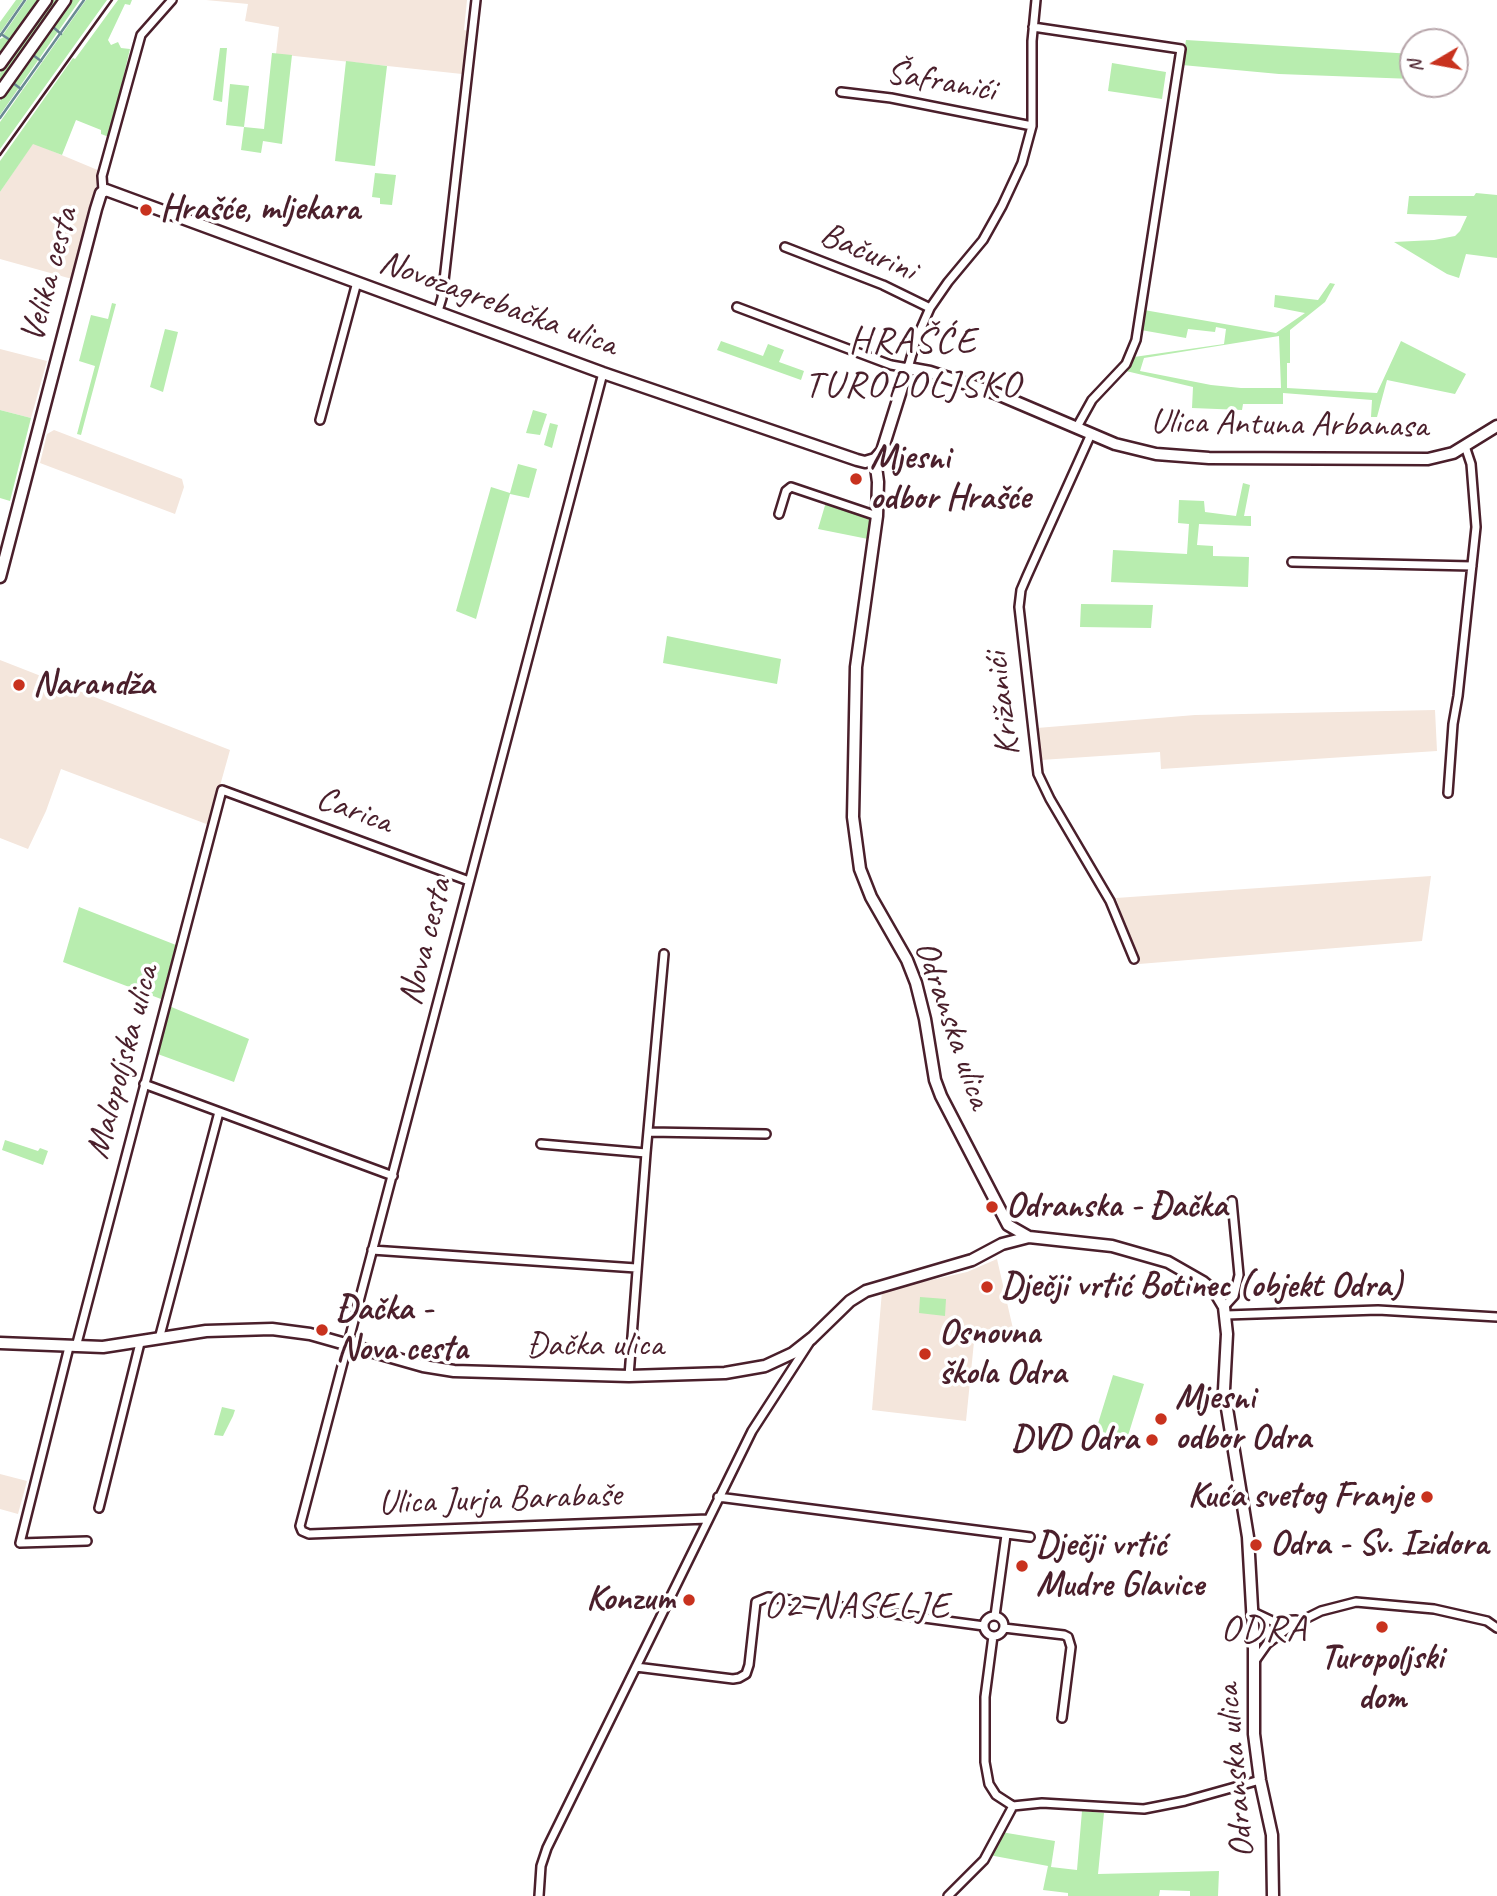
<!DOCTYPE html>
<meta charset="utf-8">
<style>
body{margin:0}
#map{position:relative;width:1497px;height:1896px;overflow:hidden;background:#fff;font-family:Caveat,sans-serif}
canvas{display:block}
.north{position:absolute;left:1399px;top:28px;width:70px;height:70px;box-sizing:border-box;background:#fff;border:2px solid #b7a5aa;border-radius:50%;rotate:260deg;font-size:19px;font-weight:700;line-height:28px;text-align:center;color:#4a1f2b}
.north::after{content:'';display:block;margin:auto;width:24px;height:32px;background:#c8321e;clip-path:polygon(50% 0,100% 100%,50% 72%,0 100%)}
</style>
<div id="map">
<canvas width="1497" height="1896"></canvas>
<div class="north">N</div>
</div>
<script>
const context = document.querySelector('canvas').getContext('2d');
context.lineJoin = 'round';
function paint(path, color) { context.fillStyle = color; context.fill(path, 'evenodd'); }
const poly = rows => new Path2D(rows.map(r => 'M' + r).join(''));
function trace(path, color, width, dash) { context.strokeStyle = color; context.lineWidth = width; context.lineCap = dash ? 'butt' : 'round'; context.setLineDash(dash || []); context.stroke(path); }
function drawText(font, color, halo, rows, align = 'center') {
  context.font = font + ' Caveat,sans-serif'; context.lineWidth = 7; context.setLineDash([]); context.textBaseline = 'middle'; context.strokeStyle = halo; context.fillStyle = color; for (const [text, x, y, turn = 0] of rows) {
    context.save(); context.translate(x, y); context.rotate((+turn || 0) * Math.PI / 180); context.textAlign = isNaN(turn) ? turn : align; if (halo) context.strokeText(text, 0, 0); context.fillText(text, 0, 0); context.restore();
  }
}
const built = poly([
 [206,0,467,0,464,30,468,31,462,74,276,54,279,27,245,21,248,4],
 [33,143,100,171,72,279,0,259,0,192],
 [0,349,47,361,31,418,0,410],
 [54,430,182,479,184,487,175,514,40,463,47,434],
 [0,660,230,750,209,825,61,769,46,811,28,849,0,838],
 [1435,710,1437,751,1161,769,1160,752,1041,760,1037,728,1195,715],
 [1431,876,1422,941,1139,964,1116,898],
 [997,1259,1014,1333,996,1334,995,1328,975,1332,966,1421,872,1410,882,1291,967,1272],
 [0,1474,27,1481,18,1514,0,1509]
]);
const green = poly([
 [16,0,23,0,0,33,0,22],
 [27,0,38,0,10,40,6,38,9,41,0,54,0,39,4,37,3,35],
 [52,0,58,0,0,82,0,73],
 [72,0,80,0,0,115,0,101,11,85,15,84,13,82,31,58,35,56,33,55,51,30,55,29,53,27],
 [86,0,107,0,0,149,0,122],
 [118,0,132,0,130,5,125,4,108,40,111,45,118,42,121,48,130,49,109,137,101,134,101,130,76,120,62,155,33,144,0,192,0,161,73,58,75,59],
 [1186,40,1413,54,1413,79,1279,74,1182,65],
 [220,48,227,48,222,102,213,100],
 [272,53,292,55,282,144,263,141,261,153,241,150,244,127,226,125,230,84,249,86,244,127,264,129],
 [346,61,387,66,375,166,335,161],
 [1112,63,1166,72,1162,99,1108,91],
 [375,173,396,175,392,205,380,204,380,198,372,197],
 [1476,193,1497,195,1497,258,1466,254,1459,278,1447,274,1394,242,1434,240,1455,236,1460,231,1467,216,1407,214,1409,196,1474,196],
 [1330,283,1335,284,1325,302,1290,330,1290,363,1287,363,1287,388,1377,393,1401,341,1466,374,1455,394,1387,380,1377,417,1371,417,1372,400,1283,393,1283,404,1243,404,1242,410,1192,408,1193,387,1126,371,1132,365,1134,357,1224,344,1226,329,1216,327,1215,332,1188,329,1186,338,1141,330,1144,310,1276,333,1305,313,1274,307,1275,295,1318,300],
 [1279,336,1281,388,1241,388,1211,385,1140,371,1144,358],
 [112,303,116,304,81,435,77,434,95,366,79,361,91,315,108,319],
 [165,329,178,332,163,392,150,387],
 [721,341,763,356,768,344,784,350,779,362,804,371,801,380,717,350],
 [0,410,31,418,10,501,0,498],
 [533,410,547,414,540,435,526,433],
 [550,423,558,425,552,448,544,445],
 [518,464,537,469,529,498,510,494,476,619,456,611,491,487,510,493],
 [1243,483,1250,485,1244,516,1251,516,1251,526,1199,524,1197,545,1213,546,1213,556,1249,557,1248,587,1111,582,1113,550,1187,554,1189,524,1178,523,1179,500,1204,501,1205,512,1236,516],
 [826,502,866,515,870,522,868,539,818,529],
 [1081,604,1153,605,1151,628,1080,627],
 [667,636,781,659,777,684,663,663],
 [79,907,176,945,161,999,63,962],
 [169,1006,249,1039,234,1082,155,1053],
 [5,1140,38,1151,40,1148,48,1151,43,1165,2,1150],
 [920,1297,946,1299,945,1316,919,1313],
 [1113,1375,1144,1384,1127,1439,1096,1430],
 [222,1407,235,1410,233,1416,223,1436,214,1435],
 [1082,1811,1104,1813,1098,1874,1219,1871,1218,1896,1190,1896,1190,1891,1160,1890,1159,1896,1068,1896,1068,1893,1043,1890,1048,1866,989,1855,1001,1832,1055,1841,1051,1867,1077,1870]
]);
const stream = poly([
 [53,27,61,34],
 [1,34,10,40],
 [0,36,25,0],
 [33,55,41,61],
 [13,83,21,89],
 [0,118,84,0]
]);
const street = poly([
 [1033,27,1181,49,1136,340,1126,364,1092,400,1077,427],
 [841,92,891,98,1032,126],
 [103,191,102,176,141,35,172,0],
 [785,247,883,285,930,308],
 [737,307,891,365,908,368,916,340,930,308,948,282,983,240,1002,206,1022,163,1032,126,1032,41,1036,0],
 [438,311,442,298,476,0],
 [603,373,300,1526,302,1531,309,1534,708,1519],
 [320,420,357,282],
 [1091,434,1027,576,1021,590,1019,607,1038,774,1050,799,1110,901,1134,959],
 [779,514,786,491,791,487,877,516],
 [1292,562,1472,566],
 [1448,793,1453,724,1458,696,1476,527,1471,464,1465,446],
 [144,1084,393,1176],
 [649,1132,766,1134],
 [541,1144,646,1153],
 [372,1250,636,1268],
 [1224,1307,1234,1296,1239,1275,1232,1201],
 [1226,1315,1378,1310,1497,1317],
 [159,1339,219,1112],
 [69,1347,20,1543,87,1541],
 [76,1347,222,790,469,881],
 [629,1376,646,1153,664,954],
 [718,1497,1030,1537],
 [99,1508,140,1343],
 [1253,1612,1272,1621,1296,1620],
 [995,1616,1006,1535],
 '984 1626a10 10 0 1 1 20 0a10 10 0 1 1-20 0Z',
 [1004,1628,1064,1635,1068,1637,1071,1647,1062,1718],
 [993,1636,985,1697,985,1762,989,1784,996,1795,1013,1806,1042,1803,1144,1809,1185,1801,1260,1780],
 [1255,1661,1267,1644,1291,1626,1321,1611,1356,1602,1434,1609,1487,1621,1497,1628],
 [636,1667,733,1679,739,1678,746,1674,749,1665,756,1602,768,1597,984,1626],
 [539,1896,541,1866,547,1848,752,1431,809,1343],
 [948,1896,984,1860,1013,1806]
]);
const secondary = poly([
 [0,64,46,0],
 [0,92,65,0],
 [875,459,878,482,877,516,856,667,853,817,860,869,871,897,907,960,916,983,925,1019,935,1080,941,1096,1008,1225,1029,1237,1112,1246,1168,1262,1203,1282,1215,1292,1224,1307,1227,1334,1224,1390,1248,1537,1254,1643,1254,1734,1260,1780,1272,1835,1273,1896],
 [875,459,882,451,908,368,930,372,995,393,1115,444,1156,454,1209,458,1428,459,1453,453,1497,426],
 [0,577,96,209,101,193,106,190,603,373,857,460,865,462,875,459],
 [0,1343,103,1347,206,1331,272,1329,310,1334,423,1366,454,1371,629,1376,725,1373,765,1366,793,1353,812,1338,850,1301,866,1291,972,1260,1002,1244,1029,1237]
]);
const rail = poly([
 [0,155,112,0]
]);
const markers = [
 [146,210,7,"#c8321e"],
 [856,479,7,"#c8321e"],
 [19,685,7,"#c8321e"],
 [992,1207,7,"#c8321e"],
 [987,1287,7,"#c8321e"],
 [322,1330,7,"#c8321e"],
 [925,1354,7,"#c8321e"],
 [1161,1419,7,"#c8321e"],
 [1152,1440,7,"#c8321e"],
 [1427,1497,7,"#c8321e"],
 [1256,1545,7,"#c8321e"],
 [1022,1566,7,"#c8321e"],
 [689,1600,7,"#c8321e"],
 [1382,1627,7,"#c8321e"]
];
const streetNames = [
 ["Šafranići",941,82,10],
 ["Bačurini",868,253,23],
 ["Velika cesta",50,275,-75],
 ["Novozagrebačka ulica",498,304,20],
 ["Ulica Antuna Arbanasa",1289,425,1],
 ["Križanići",1003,704,-97],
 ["Carica",354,811,20],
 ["Nova cesta",426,942,-76],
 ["Odranska ulica",952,1025,71],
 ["Malopoljska ulica",123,1062,-75],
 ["Đačka ulica",595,1346],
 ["Ulica Jurja Barabaše",500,1500,-2],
 ["Odranska ulica",1236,1771,-95]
];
const poiNames = [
 ["Hrašće, mljekara",160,210],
 ["Mjesni",870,459],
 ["odbor Hrašće",870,499],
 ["Narandža",33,685],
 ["Odranska - Đačka",1006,1207],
 ["Dječji vrtić Botinec (objekt Odra)",1001,1287],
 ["Đačka -",336,1310],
 ["Nova cesta",336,1350],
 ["Osnovna",939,1334],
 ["škola Odra",939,1374],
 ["Mjesni",1175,1399],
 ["odbor Odra",1175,1439],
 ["DVD Odra",1138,1440,"right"],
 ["Kuća svetog Franje",1413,1497,"right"],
 ["Odra - Sv. Izidora",1270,1545],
 ["Dječji vrtić",1036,1546],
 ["Mudre Glavice",1036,1586],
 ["Konzum",675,1600,"right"],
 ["Turopoljski",1382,1659,"center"],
 ["dom",1382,1699,"center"]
];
const neighbourhoodNames = [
 ["O2 NASELJE",857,1607]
];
const quarterNames = [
 ["HRAŠĆE",913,342],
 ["TUROPOLJSKO",913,386],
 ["ODRA",1264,1630]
];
paint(built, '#f4e6dc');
paint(green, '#b8edaf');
trace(stream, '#6a8a94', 2.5);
trace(street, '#4a1f2b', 12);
trace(secondary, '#4a1f2b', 15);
trace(street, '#fff', 7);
trace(secondary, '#fff', 10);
trace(rail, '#4a1f2b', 2.5);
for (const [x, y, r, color] of markers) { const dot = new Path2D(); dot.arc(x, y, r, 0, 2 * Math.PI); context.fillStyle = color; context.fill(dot); trace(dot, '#fff', 2.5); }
drawText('35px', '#4a1f2b', '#fff', streetNames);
drawText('bold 35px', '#4a1f2b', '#fff', poiNames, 'left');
context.letterSpacing = '2px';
drawText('37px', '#4a1f2b', '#fff', neighbourhoodNames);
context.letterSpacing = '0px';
context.letterSpacing = '2px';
drawText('38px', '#4a1f2b', '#fff', quarterNames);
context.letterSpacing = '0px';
</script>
